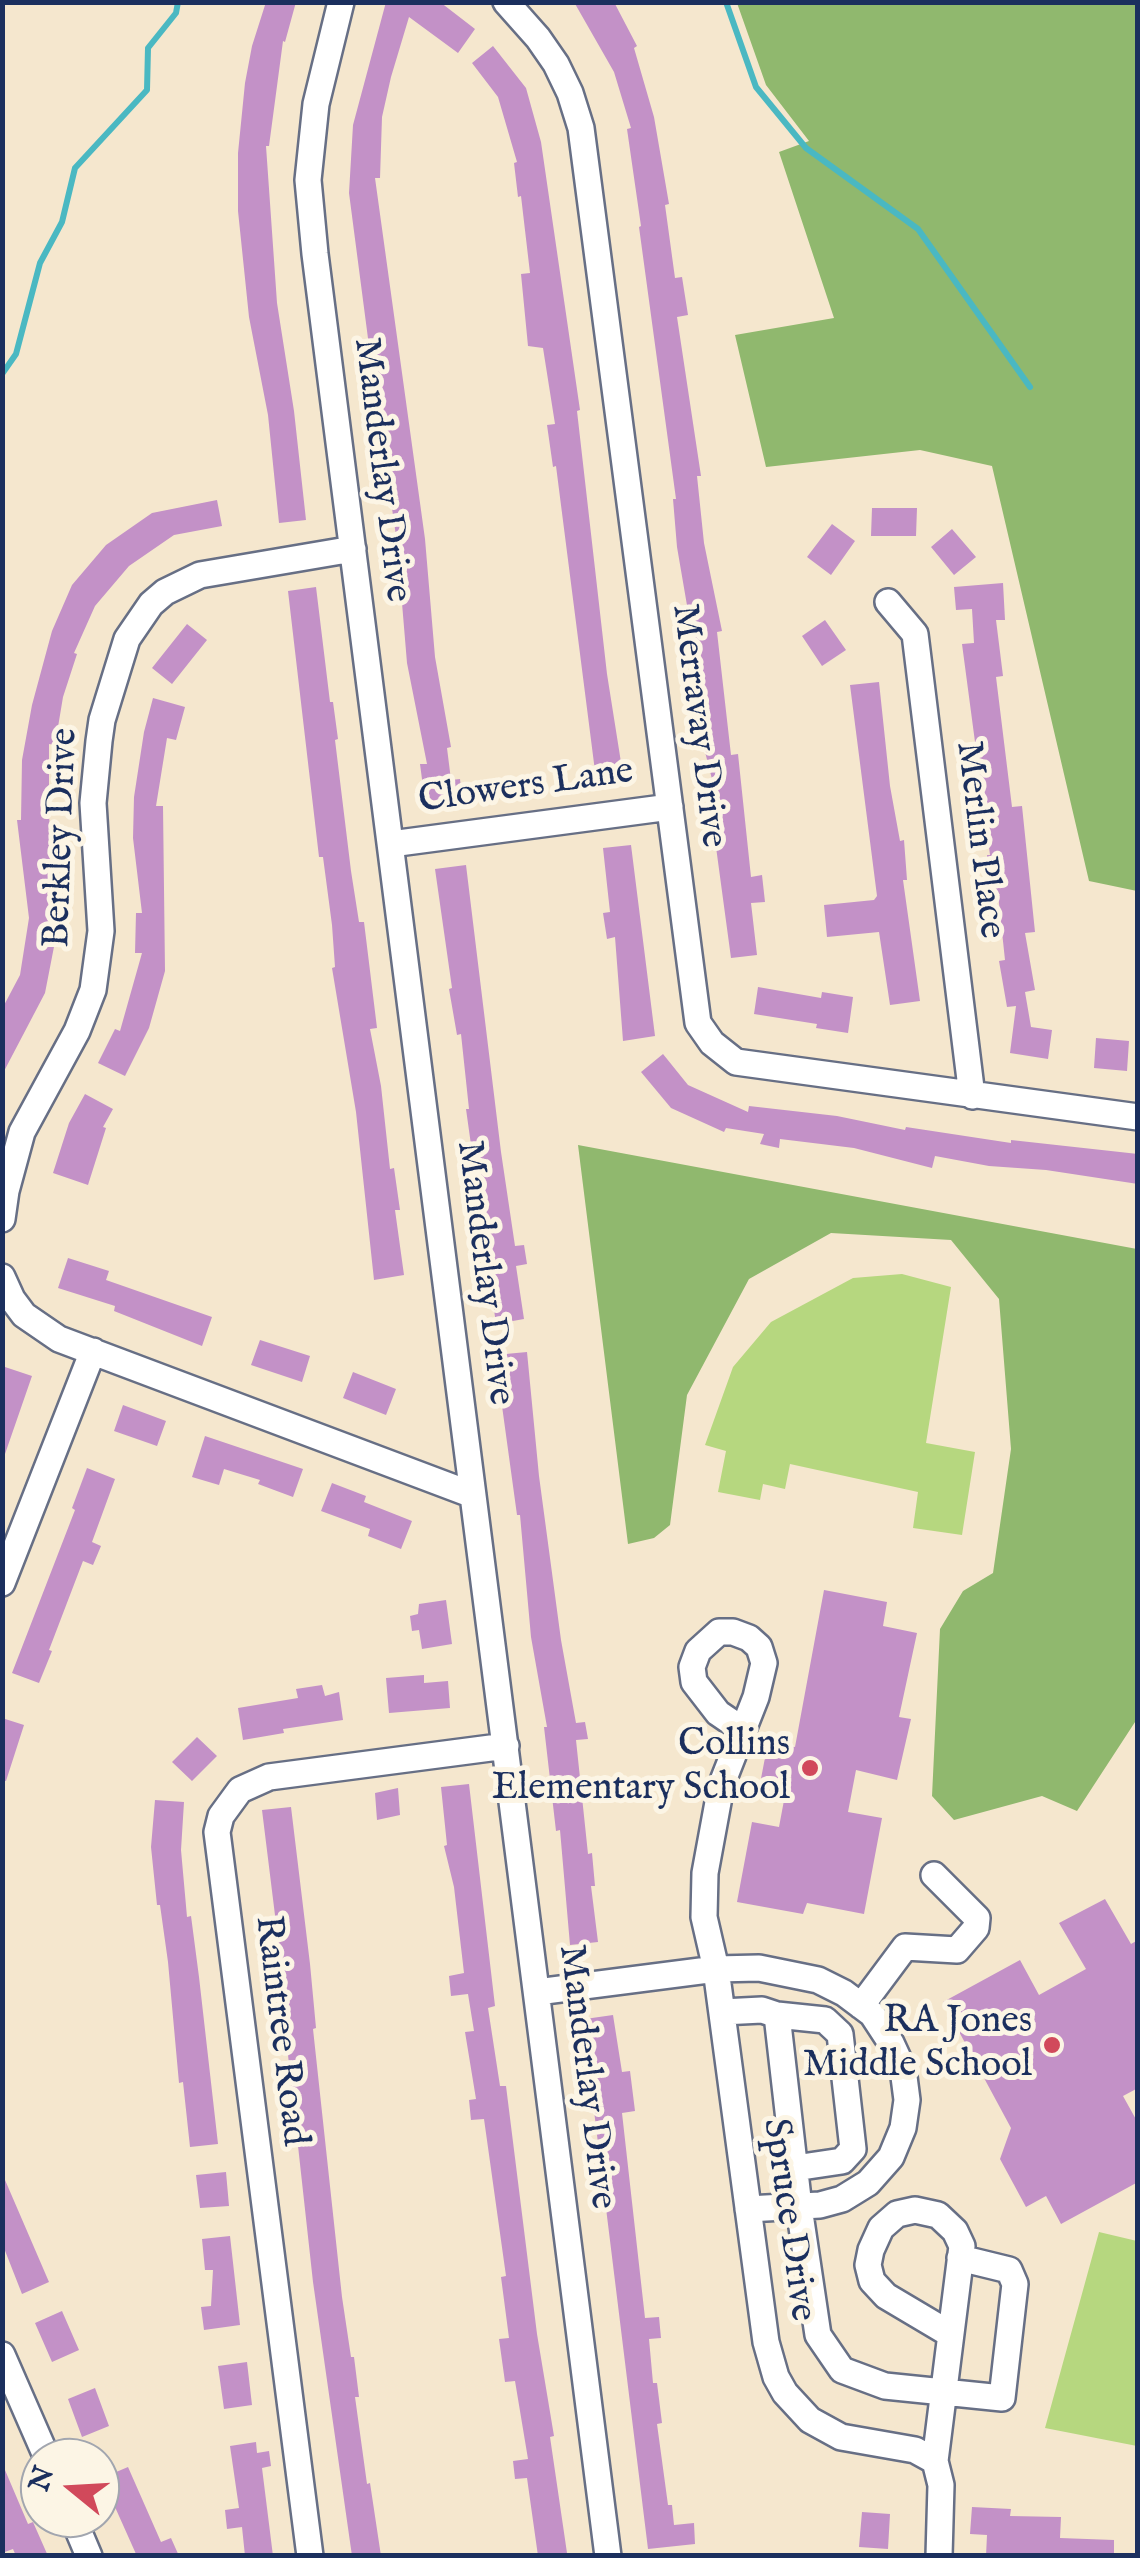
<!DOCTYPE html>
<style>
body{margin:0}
#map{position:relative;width:1140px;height:2558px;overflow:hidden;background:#f5e7ce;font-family:"IM FELL English",serif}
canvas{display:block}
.frame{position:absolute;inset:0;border:5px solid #1b2f5e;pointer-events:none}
.north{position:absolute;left:20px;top:2438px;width:100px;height:100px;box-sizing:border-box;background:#fcf5e5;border:2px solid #a2a6af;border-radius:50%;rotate:288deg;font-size:28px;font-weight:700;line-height:40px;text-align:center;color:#1b2f5e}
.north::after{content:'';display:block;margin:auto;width:35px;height:45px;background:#d1495b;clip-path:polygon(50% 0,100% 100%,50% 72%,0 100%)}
</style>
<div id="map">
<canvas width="1140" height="2558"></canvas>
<div class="frame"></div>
<div class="north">N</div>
</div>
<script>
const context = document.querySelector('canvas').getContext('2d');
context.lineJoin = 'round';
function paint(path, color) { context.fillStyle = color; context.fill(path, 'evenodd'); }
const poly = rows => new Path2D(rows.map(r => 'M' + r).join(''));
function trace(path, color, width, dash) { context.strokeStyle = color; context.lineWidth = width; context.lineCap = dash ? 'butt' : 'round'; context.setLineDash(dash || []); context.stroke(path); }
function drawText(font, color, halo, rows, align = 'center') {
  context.font = font + ' "IM FELL English",serif'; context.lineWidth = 10; context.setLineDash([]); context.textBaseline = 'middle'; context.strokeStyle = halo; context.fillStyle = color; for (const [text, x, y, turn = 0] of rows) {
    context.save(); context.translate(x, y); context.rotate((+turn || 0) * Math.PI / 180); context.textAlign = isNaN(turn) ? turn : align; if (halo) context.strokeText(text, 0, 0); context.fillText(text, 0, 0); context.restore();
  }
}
const green = poly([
 [902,1274,951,1287,926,1443,975,1452,962,1535,913,1528,918,1492,790,1464,785,1489,763,1484,760,1500,718,1492,726,1451,705,1445,733,1367,771,1322,853,1278],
 [1099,2232,1137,2241,1137,2446,1045,2428]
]);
const forest = poly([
 [737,3,1137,3,1137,891,1089,881,992,466,920,450,766,467,735,335,834,318,779,152,809,141,766,85],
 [578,1145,1137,1249,1137,1719,1077,1811,1042,1796,954,1820,932,1796,940,1629,963,1591,993,1573,1011,1449,999,1299,951,1240,831,1233,749,1279,687,1395,670,1525,654,1538,628,1544]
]);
const stream = poly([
 [726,2,756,87,806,148,918,229,1030,387],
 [2,374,16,354,40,263,62,222,75,168,147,90,148,48,176,13,178,2]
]);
const building = poly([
 [266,2,296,2,285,42,283,41,269,146,266,146,277,303,294,411,306,520,279,523,268,415,249,317,238,211,238,153,245,83,252,46],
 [386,2,440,2,475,29,458,53,409,17,391,77,382,117,380,178,375,178,425,539,435,657,451,747,447,748,451,780,460,779,462,797,425,802,420,764,427,764,407,663,397,543,376,397,380,396,369,346,349,193,353,125],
 [574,2,614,2,637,46,634,48,654,117,669,204,665,205,675,278,682,277,688,315,677,317,701,476,697,476,704,543,722,631,717,632,731,755,738,754,751,877,762,875,765,902,751,903,757,955,731,958,716,847,713,783,703,744,691,652,695,652,677,547,673,499,676,499,639,227,641,226,627,129,631,128,614,72],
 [493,46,526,88,541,142,580,410,577,411,607,674,623,775,596,779,556,466,553,467,547,425,555,424,543,348,528,346,521,274,530,273,521,196,518,197,514,163,517,162,498,97,472,63],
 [217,500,222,526,174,535,129,566,95,606,74,653,77,654,63,697,55,745,49,744,49,818,55,856,59,921,45,993,2,1075,2,1009,20,975,29,918,17,820,21,820,22,760,32,705,52,631,72,585,106,545,152,513],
 [872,508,917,508,916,536,871,536],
 [832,524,855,541,831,575,807,557],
 [952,529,976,557,954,575,931,547],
 [1003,583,1005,620,996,620,1003,676,996,677,1012,807,1022,806,1035,932,1025,933,1035,990,1025,992,1031,1027,1052,1030,1048,1059,1010,1053,1016,1006,1007,1007,999,961,1005,960,998,894,991,895,987,855,990,855,962,644,974,643,972,609,956,610,954,587],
 [316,587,330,702,333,702,338,739,335,740,351,871,359,922,364,922,377,1028,370,1029,381,1086,390,1169,394,1168,400,1210,395,1210,404,1275,374,1280,356,1112,332,968,335,967,332,925,323,857,319,857,288,591],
 [825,620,846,650,822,666,802,636],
 [187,624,207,640,172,684,152,668],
 [879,682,890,786,900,841,904,840,907,880,903,880,920,1001,890,1005,879,932,827,937,824,905,874,900,877,896,850,685],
 [153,698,185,707,176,740,167,738,156,806,163,806,165,971,149,1028,125,1076,98,1063,115,1029,120,1031,142,953,135,953,136,913,142,913,133,838,134,797,144,732],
 [631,845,655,1036,623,1041,615,937,607,939,603,913,610,912,603,848],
 [466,865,501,1152,515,1246,524,1245,527,1264,516,1266,524,1319,496,1324,466,1109,469,1109,461,1034,457,1035,449,989,452,988,435,869],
 [758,987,821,998,822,992,853,997,848,1033,816,1028,817,1024,754,1014],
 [1096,1038,1129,1041,1127,1071,1094,1068],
 [663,1054,688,1085,748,1112,749,1106,837,1116,905,1130,906,1127,1011,1143,1011,1140,1138,1154,1138,1184,1046,1170,989,1166,935,1156,932,1168,854,1148,780,1139,779,1148,760,1144,764,1134,726,1128,724,1132,671,1108,641,1072],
 [85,1094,113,1109,103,1127,106,1128,88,1185,53,1173,69,1123],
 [68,1258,109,1271,106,1280,212,1317,202,1346,114,1311,115,1306,58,1288],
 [260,1340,310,1356,302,1382,251,1365],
 [527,1352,539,1476,561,1640,576,1723,585,1722,588,1739,576,1740,588,1854,592,1853,595,1886,591,1886,598,1942,570,1945,560,1830,556,1831,544,1727,547,1727,531,1637,520,1515,517,1515,495,1355],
 [2,1366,32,1376,5,1454,2,1454],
 [353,1372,396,1389,386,1415,343,1398],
 [123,1405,166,1421,157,1446,114,1431],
 [205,1436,303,1469,293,1497,258,1484,260,1480,224,1469,219,1485,192,1477],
 [87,1468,115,1479,92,1542,101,1546,93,1565,83,1561,49,1650,52,1651,39,1683,12,1673,75,1510,72,1508],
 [332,1483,366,1496,364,1502,412,1521,401,1549,368,1536,370,1529,321,1511],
 [824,1590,887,1602,883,1626,917,1633,899,1717,911,1719,897,1780,856,1770,848,1812,882,1818,864,1914,807,1903,803,1914,737,1902,752,1822,779,1827,785,1795,759,1789,768,1742,795,1747],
 [446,1600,452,1644,422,1649,419,1630,412,1631,410,1616,418,1614,419,1604],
 [424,1675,424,1683,448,1681,450,1708,389,1713,386,1678],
 [322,1685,325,1696,339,1692,343,1720,283,1729,284,1733,243,1740,238,1708,298,1698,296,1689],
 [2,1718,24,1725,6,1781,2,1780],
 [197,1737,217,1756,192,1781,172,1762],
 [469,1784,495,2006,488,2008,500,2086,506,2086,537,2334,554,2436,550,2437,567,2553,553,2556,538,2556,527,2478,515,2479,513,2461,528,2459,515,2381,505,2382,499,2339,509,2338,501,2277,506,2276,484,2119,471,2120,469,2100,476,2099,465,2032,474,2031,468,1994,451,1996,449,1976,464,1973,454,1887,444,1846,447,1845,441,1787],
 [398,1788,400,1815,377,1820,375,1793],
 [155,1800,184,1802,181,1850,187,1917,191,1916,199,1977,218,2144,190,2147,183,2082,179,2083,168,1962,160,1905,157,1905,151,1847],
 [291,1807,310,1964,316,2028,313,2029,342,2297,351,2357,354,2357,359,2397,355,2397,367,2484,370,2483,381,2556,352,2556,313,2282,288,2055,284,1988,262,1810],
 [1105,1899,1131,1944,1138,1940,1138,2088,1123,2096,1138,2123,1138,2182,1061,2224,1046,2196,1026,2207,1000,2159,1011,2128,943,2002,1020,1960,1039,1995,1086,1969,1059,1923],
 [613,2015,622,2072,630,2071,635,2111,622,2113,645,2318,659,2317,661,2338,649,2339,653,2383,657,2383,662,2423,657,2424,668,2505,672,2505,674,2525,694,2523,695,2544,648,2549,588,2062,585,2063,578,2020],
 [226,2172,229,2206,200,2208,196,2175],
 [2,2173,49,2282,22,2294,2,2243],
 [230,2236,240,2325,204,2330,201,2307,211,2306,213,2270,205,2270,202,2239],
 [62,2311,79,2350,52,2362,35,2323],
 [247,2362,252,2405,224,2409,218,2366],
 [95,2388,109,2426,82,2437,68,2399],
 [256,2442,257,2453,269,2451,271,2466,262,2468,273,2556,245,2556,242,2527,227,2529,225,2510,239,2508,230,2446],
 [2,2463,28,2524,33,2522,48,2556,16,2556,13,2549,2,2553],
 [128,2467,161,2542,171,2538,179,2556,133,2556,136,2554,102,2478],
 [972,2507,1011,2509,1010,2516,1061,2517,1060,2538,1114,2540,1114,2556,986,2556,987,2535,970,2534],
 [862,2512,890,2514,888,2549,859,2547]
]);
const minor = poly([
 [341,2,316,104,308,180,315,254,608,2556],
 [506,2,538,38,556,64,570,93,581,128,698,1023,712,1043,736,1062,1138,1117],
 [888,602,915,634,972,1096],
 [391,844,670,807],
 [2,1219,6,1191,22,1132,77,1031,93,990,101,931,93,803,99,741,102,720,127,639,151,604,165,592,200,575,353,549],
 [2,1277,12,1299,24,1315,59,1339,473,1495],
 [2,1583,93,1351],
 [743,1730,718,1713,694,1682,692,1667,698,1651,719,1632,733,1632,749,1638,759,1647,764,1663,756,1697,743,1730,721,1786,705,1873,704,1917,716,1969,766,2342,776,2377,785,2393,810,2420,841,2437,915,2450,935,2461,941,2485,939,2556],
 [537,1992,716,1969,759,1968,818,1980,844,1993,872,2014,891,2043,903,2069,907,2100,903,2128,891,2157,868,2183,842,2199,820,2205,748,2209],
 [861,2006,905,1947,957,1950,976,1928,977,1918,934,1875],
 [722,2012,762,2010,777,2015,799,2207,818,2335,842,2370,885,2386,1002,2398,1015,2284,1009,2270,960,2258],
 [777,2015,825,2020,840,2034,853,2149,842,2161,795,2168],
 [2,2355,47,2458],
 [935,2461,962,2246,955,2231,938,2215,915,2210,897,2214,881,2228,871,2250,868,2265,872,2281,886,2296,950,2334],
 [73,2518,89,2556],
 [310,2556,217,1832,221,1816,240,1790,269,1777,506,1746]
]);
const markers = [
 [810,1768,10,"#d1495b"],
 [1052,2045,10,"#d1495b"]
];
const streetNames = [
 ["Manderlay Drive",380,470,83],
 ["Merravay Drive",697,726,83],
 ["Clowers Lane",526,788,-8],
 ["Berkley Drive",63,838,-88],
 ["Merlin Place",978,840,83],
 ["Manderlay Drive",483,1273,83],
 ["Raintree Road",279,2031,83],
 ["Manderlay Drive",585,2077,83],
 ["Spruce Drive",787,2220,82]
];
const poiNames = [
 ["Collins",790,1746],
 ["Elementary School",790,1790],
 ["RA Jones",1032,2023],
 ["Middle School",1032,2067]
];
paint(green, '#b6d77f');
paint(forest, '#90b86e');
trace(stream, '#4ab8c2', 6);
paint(building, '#c391c7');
trace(minor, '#676f85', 30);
trace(minor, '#fff', 25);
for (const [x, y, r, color] of markers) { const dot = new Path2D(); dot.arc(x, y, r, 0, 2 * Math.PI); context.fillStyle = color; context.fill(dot); trace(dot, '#fcf5e5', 4); }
drawText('38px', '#1b2f5e', '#fcf5e5', streetNames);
drawText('38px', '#1b2f5e', '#fcf5e5', poiNames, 'right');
</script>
